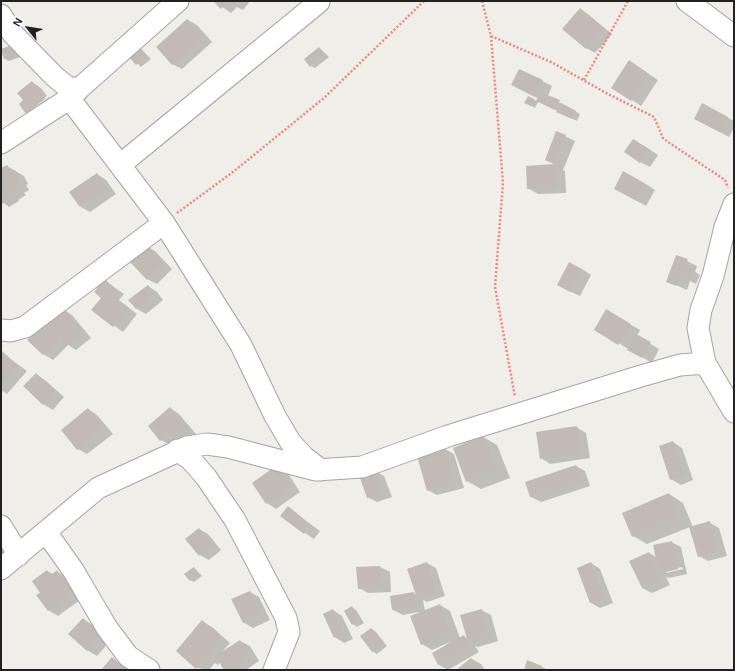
<!DOCTYPE html>
<style>
body{margin:0}
#map{position:relative;width:735px;height:671px;overflow:hidden;background:#f0eee8;font-family:Helvetica,sans-serif}
canvas{display:block}
.frame{position:absolute;inset:0;border:2px solid #212121;pointer-events:none}
.north{position:absolute;left:8px;top:8px;width:40px;height:40px;-webkit-text-stroke:3px #fff;paint-order:stroke;rotate:300deg;font-size:11px;font-weight:700;line-height:16px;text-align:center;color:#212121}
.north::after{content:'';display:block;margin:auto;width:14px;height:18px;background:#212121;clip-path:polygon(50% 0,100% 100%,50% 72%,0 100%)}
</style>
<div id="map">
<canvas width="735" height="671"></canvas>
<div class="frame"></div>
<div class="north">N</div>
</div>
<script>
const context = document.querySelector('canvas').getContext('2d');
context.lineJoin = 'round';
function paint(path, color) { context.fillStyle = color; context.fill(path, 'evenodd'); }
const poly = rows => new Path2D(rows.map(r => 'M' + r).join(''));
function trace(path, color, width, dash) { context.strokeStyle = color; context.lineWidth = width; context.lineCap = dash ? 'butt' : 'round'; context.setLineDash(dash || []); context.stroke(path); }
const shadow = poly([
 [214,1,247,1,249,3,243,10,237,7,231,13],
 [580,9,589,15,612,34,595,53,586,48],
 [188,20,197,25,212,42,182,69,172,64],
 [15,45,23,56,9,61,5,59],
 [140,48,151,59,141,67,130,56],
 [319,48,329,57,315,68,311,66],
 [638,67,658,80,641,106,612,87],
 [520,70,552,86,548,96,580,114,577,121,540,102,538,102,535,108,525,102,528,97,537,101,538,98,522,90],
 [32,82,41,88,47,96,29,110,29,113,49,97,54,104,36,118,27,113,24,101],
 [703,104,734,121,734,128,729,137,704,124],
 [565,136,575,141,563,170,565,171,566,193,538,194,528,188,527,167,556,165,546,159],
 [643,145,658,155,650,167,640,162],
 [7,166,24,176,28,184,26,185,29,190,24,193,26,195,18,200,19,201,9,207,4,203,1,205,1,169],
 [97,174,106,180,116,194,90,212,81,207,71,192],
 [646,184,655,190,646,206,624,194],
 [146,246,155,251,172,269,157,284,147,279],
 [677,256,697,266,695,272,700,275,696,284,690,281,687,290,667,281],
 [582,269,591,275,580,296,567,290],
 [104,280,124,294,119,300,137,314,123,332,93,310,102,298],
 [148,286,157,292,163,300,146,314,137,309,130,300],
 [63,309,72,315,91,338,76,350,68,345,53,360,43,354],
 [616,316,640,330,637,336,659,349,652,363,595,329],
 [1,352,27,371,7,394,1,390],
 [36,374,45,380,64,397,53,410,43,404],
 [170,408,179,414,196,434,184,444,170,445,161,440],
 [88,409,97,415,113,434,87,454,78,449],
 [576,427,586,433,590,458,550,464,541,458],
 [483,437,497,445,510,478,481,489,467,481],
 [673,442,682,448,693,480,681,485,671,479],
 [445,449,454,454,464,488,437,495,428,490],
 [576,466,585,471,590,486,541,502,531,497,527,482],
 [277,467,287,472,300,492,276,509,267,503],
 [375,471,384,476,392,497,377,502,367,497],
 [669,494,683,503,693,527,710,523,719,528,727,556,708,561,699,556,690,527,647,544,633,536],
 [288,508,320,531,314,539,305,533],
 [199,529,208,534,221,550,209,560,200,555],
 [1,542,5,547,2,549,7,556,1,560],
 [671,542,681,547,687,574,669,578,666,577,670,585,652,593,642,588,649,553,656,557],
 [682,567,683,569,666,573,666,571],
 [427,563,436,568,445,596,427,602,423,600,425,611,440,605,450,611,460,638,464,636,468,639,481,610,491,615,498,641,478,647,475,646,479,652,448,670,439,665,433,654,450,642,432,650,422,644,419,612,403,615,393,610,413,593,417,595],
 [591,563,600,569,613,603,600,608,591,603],
 [380,567,390,572,391,592,368,593,359,588,357,568],
 [194,568,202,576,194,582,189,580],
 [47,571,53,574,57,572,66,576,87,595,58,616,48,610],
 [250,592,259,597,270,620,253,628,243,622],
 [352,607,356,610,364,623,357,627,353,624],
 [333,610,342,616,353,639,344,643,335,637],
 [83,619,93,625,110,641,97,656,87,650],
 [203,622,212,627,230,643,221,653,240,641,250,646,259,661,246,670,225,670,220,662,218,665,215,663,209,670,197,668],
 [372,629,376,632,387,646,377,654,372,651],
 [112,658,121,664,129,670,102,670],
 [472,659,481,664,485,670,458,670],
 [542,667,548,670,525,670]
]);
const building = poly([
 [213,1,237,1,233,6,228,1,221,9],
 [580,8,603,28,586,49,562,29],
 [187,19,203,36,172,65,156,47],
 [15,44,19,54,4,59,1,49],
 [140,47,147,56,136,65,128,56],
 [319,47,325,54,310,67,304,59],
 [629,60,649,74,631,101,611,88],
 [519,69,543,80,535,97,511,85],
 [32,81,45,99,26,114,19,104,23,100,17,93],
 [540,92,560,100,555,110,536,101],
 [528,96,534,99,531,106,524,103],
 [561,103,576,111,572,119,556,112],
 [702,103,728,117,720,132,694,119],
 [556,131,566,135,554,164,545,160],
 [633,139,649,149,640,163,624,152],
 [556,164,557,188,527,189,526,166],
 [7,165,11,172,15,170,20,178,17,180,20,185,15,187,17,190,9,194,10,196,1,201,1,168],
 [623,171,646,184,637,201,614,189],
 [97,173,107,189,80,207,69,192],
 [146,244,164,263,147,280,129,261],
 [676,255,688,259,685,266,691,268,687,279,681,277,677,286,666,282],
 [569,262,582,269,570,292,557,285],
 [104,279,115,288,110,294,128,308,113,327,91,310,101,298,94,292],
 [148,285,155,294,136,309,128,300],
 [63,308,82,332,66,345,61,337,43,355,27,340,46,321],
 [606,309,631,324,618,345,594,330],
 [636,334,651,342,642,358,627,350],
 [2,351,18,366,1,385,1,352],
 [36,373,55,391,43,405,23,386],
 [170,407,188,428,174,440,169,433,160,441,148,426],
 [88,408,104,428,77,450,61,430],
 [577,426,581,453,540,459,536,432],
 [483,436,496,470,466,482,453,448],
 [673,441,684,475,670,480,659,446],
 [445,448,455,483,427,491,417,456],
 [277,465,292,487,266,504,252,483],
 [576,465,581,481,530,497,525,482],
 [375,470,383,492,367,498,359,475],
 [669,493,679,518,632,537,622,513],
 [288,506,311,525,304,534,280,516],
 [710,521,718,551,698,557,689,527],
 [199,528,213,544,199,556,185,539],
 [672,541,678,569,659,574,653,545],
 [649,552,661,580,642,588,629,561],
 [427,562,436,591,417,598,407,569],
 [591,562,604,598,590,603,577,568],
 [380,566,381,587,358,589,356,567],
 [194,567,199,574,189,580,184,574],
 [47,570,51,575,57,570,62,578,67,574,78,589,48,611,36,595,40,593,32,581],
 [250,591,261,615,243,623,231,599],
 [414,592,416,606,392,610,390,596],
 [440,604,451,633,421,645,410,616],
 [352,606,360,620,352,625,344,611],
 [333,609,344,633,334,638,323,614],
 [482,609,489,636,468,642,460,615],
 [83,618,101,635,87,651,68,634],
 [202,620,221,637,212,648,216,651,208,660,205,658,196,669,176,651],
 [371,628,383,644,372,652,360,636],
 [464,635,470,647,438,665,432,653],
 [240,640,250,656,237,664,240,670,224,670,215,656],
 [112,657,127,670,101,670],
 [471,658,481,670,456,670],
 [527,660,542,666,541,670,524,670]
]);
const path = poly([
 [482,1,491,36,503,183,495,287,515,397],
 [491,36,551,62,608,94,654,117,663,138,668,142,725,180,728,188],
 [584,80,628,1],
 [177,213,233,172,324,98,424,1]
]);
const minor = poly([
 [687,1,734,36],
 [1,15,13,34,54,76,66,86,78,90],
 [69,98,164,223,241,345,275,416,291,443,304,457,321,470],
 [1,143,64,102,178,1],
 [120,165,319,2],
 [734,204,725,227,713,276,701,310,698,328,705,363,734,412],
 [1,330,11,331,25,327,164,223],
 [177,450,191,460,206,477,235,520,286,618,289,632,274,670],
 [1,526,19,555],
 [46,532,73,570,107,628,128,656,149,670],
 [1,569,98,488,187,447,207,444,228,447,316,470,362,467,448,436,641,376,680,365,705,363]
]);
paint(shadow, '#0003');
paint(building, '#c1bab5');
trace(minor, '#a5a5a5', 23);
trace(path, '#ef887b', 2.5, [2, 2]);
trace(minor, '#fff', 21);
</script>
